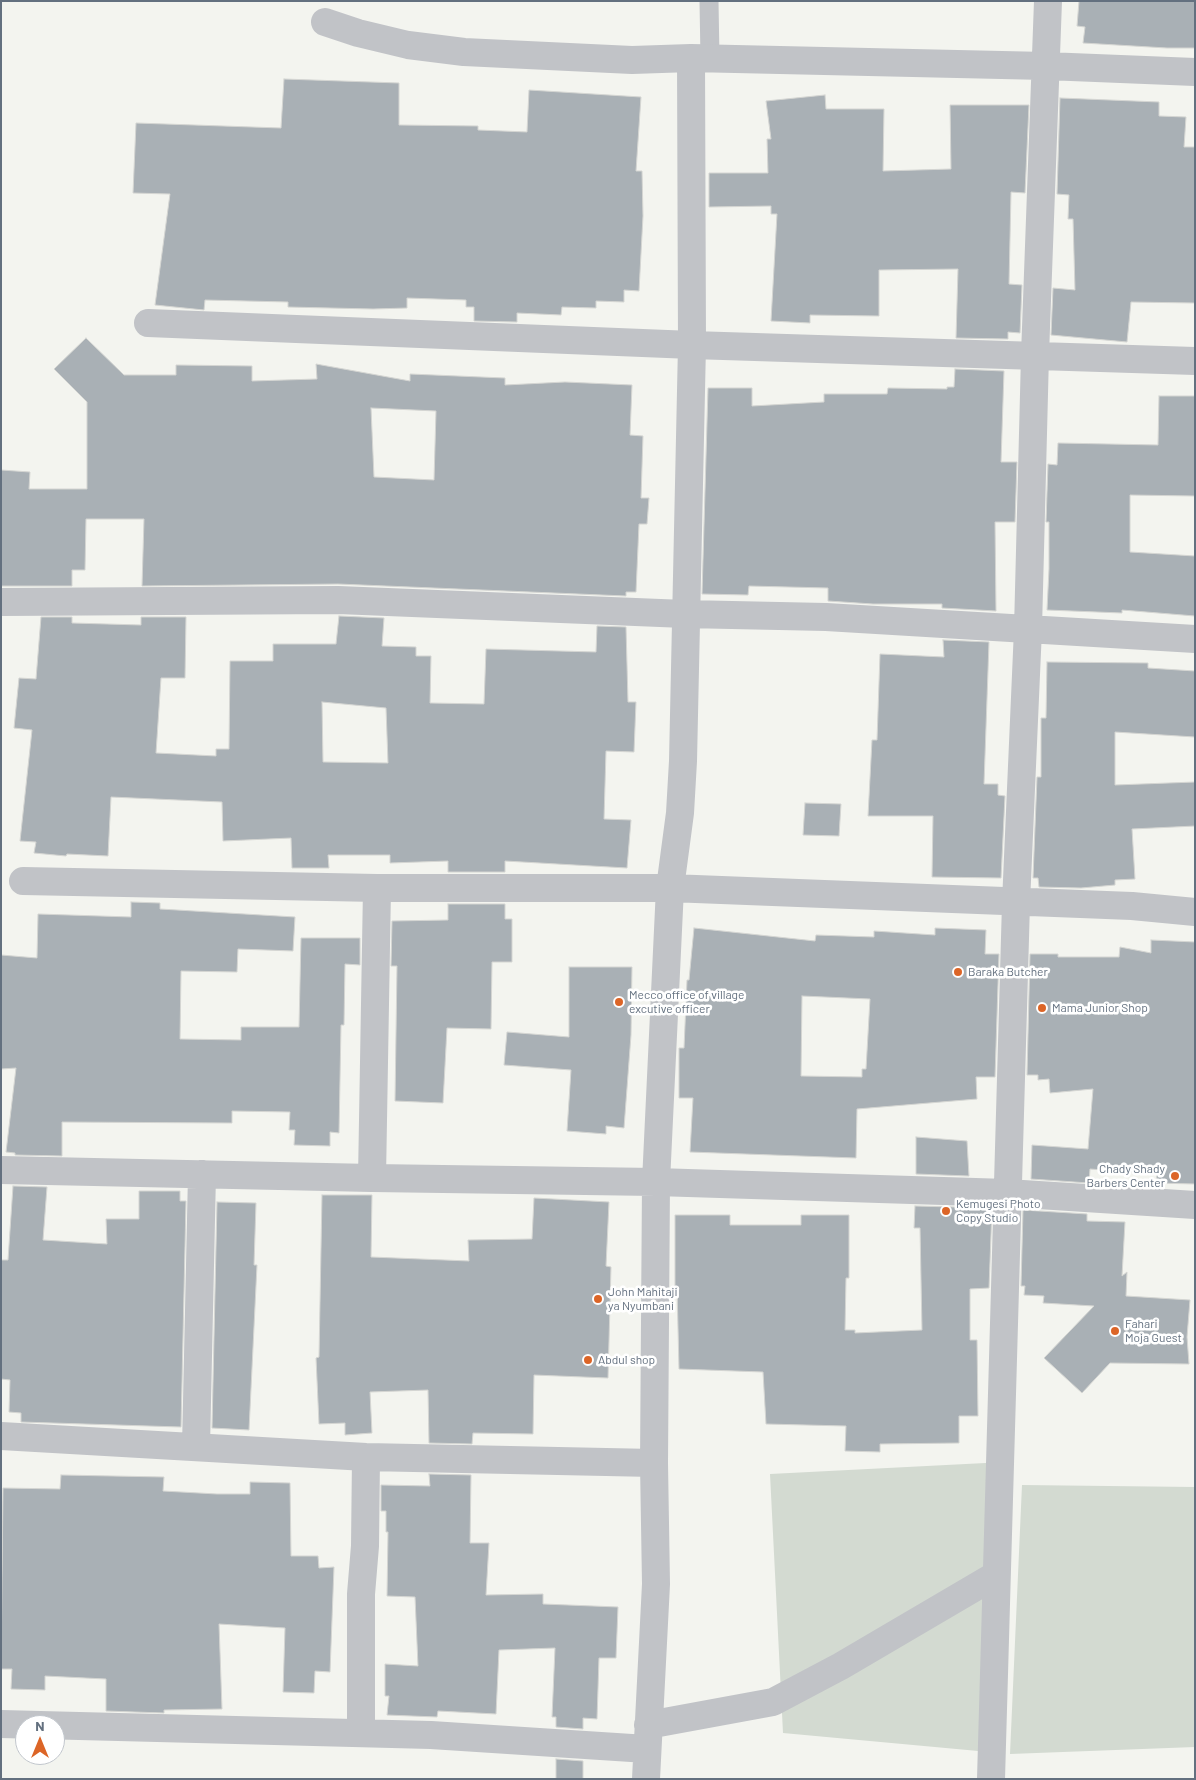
<!DOCTYPE html>
<style>
body{margin:0}
#map{position:relative;width:1196px;height:1780px;overflow:hidden;background:#f3f4ef;font-family:Barlow,sans-serif}
canvas{display:block}
.frame{position:absolute;inset:0;border:2px solid #63707f;pointer-events:none}
.north{position:absolute;left:15px;top:1715px;width:50px;height:50px;box-sizing:border-box;background:#fff;border:1px solid #c1c6cc;border-radius:50%;rotate:0deg;font-size:14px;font-weight:700;line-height:20px;text-align:center;color:#63707f}
.north::after{content:'';display:block;margin:auto;width:18px;height:22px;background:#dc6527;clip-path:polygon(50% 0,100% 100%,50% 72%,0 100%)}
</style>
<div id="map">
<canvas width="1196" height="1780"></canvas>
<div class="frame"></div>
<div class="north">N</div>
</div>
<script>
const context = document.querySelector('canvas').getContext('2d');
context.lineJoin = 'round';
function paint(path, color) { context.fillStyle = color; context.fill(path, 'evenodd'); }
const poly = rows => new Path2D(rows.map(r => 'M' + r).join(''));
function trace(path, color, width, dash) { context.strokeStyle = color; context.lineWidth = width; context.lineCap = dash ? 'butt' : 'round'; context.setLineDash(dash || []); context.stroke(path); }
function drawText(font, color, halo, rows, align = 'center') {
  context.font = font + ' Barlow,sans-serif'; context.lineWidth = 5; context.setLineDash([]); context.textBaseline = 'middle'; context.strokeStyle = halo; context.fillStyle = color; for (const [text, x, y, turn = 0] of rows) {
    context.save(); context.translate(x, y); context.rotate((+turn || 0) * Math.PI / 180); context.textAlign = isNaN(turn) ? turn : align; if (halo) context.strokeText(text, 0, 0); context.fillText(text, 0, 0); context.restore();
  }
}
const green = poly([
 [1005,1462,989,1752,783,1733,770,1474],
 [1022,1485,1195,1487,1195,1747,1010,1754]
]);
const building = poly([
 [1079,1,1195,1,1195,48,1167,48,1083,43,1085,27,1077,26,1079,1],
 [284,79,399,83,399,125,478,126,478,130,527,132,529,90,641,97,636,171,642,171,643,216,639,291,624,290,624,302,596,301,596,308,562,307,561,315,517,313,517,322,474,321,474,307,466,307,466,300,407,298,407,308,373,309,288,307,288,302,205,300,204,310,155,305,170,194,133,193,136,123,281,128,284,79],
 [825,95,826,109,884,109,883,171,951,169,950,105,1029,105,1025,193,1011,192,1009,284,1022,285,1020,333,1008,332,1008,339,956,338,958,269,879,270,879,316,810,315,810,323,771,321,777,214,771,214,771,206,709,207,709,173,768,173,767,139,771,139,766,101,825,95],
 [1060,98,1159,102,1159,116,1186,117,1184,147,1195,147,1195,303,1131,302,1127,342,1051,335,1053,288,1075,290,1073,219,1068,219,1069,195,1057,194,1060,98],
 [86,338,124,375,176,375,176,365,252,366,252,381,317,379,316,364,410,381,410,374,505,378,505,385,565,382,632,385,630,435,643,436,641,498,649,498,647,524,639,524,636,592,626,592,626,596,338,584,142,586,144,519,86,519,85,570,72,570,72,586,1,586,1,470,30,472,29,489,87,489,87,402,54,369,86,338],
 [371,408,436,411,434,480,374,477,371,408],
 [955,369,1004,371,1001,462,1017,462,1015,522,995,522,996,611,942,608,942,604,873,604,828,601,828,588,749,586,748,595,702,594,708,388,752,388,752,406,824,402,824,394,887,394,888,388,947,389,947,387,954,387,955,369],
 [1159,396,1195,396,1195,496,1130,495,1130,552,1195,556,1195,616,1122,610,1122,613,1047,610,1049,569,1049,522,1046,522,1048,464,1057,465,1058,443,1158,445,1159,396],
 [339,616,384,618,382,646,416,647,416,656,431,656,430,703,484,704,486,649,596,652,597,626,626,627,628,702,636,702,634,752,606,751,604,819,631,820,627,868,505,861,505,872,448,872,448,861,390,863,390,855,328,855,329,868,292,868,291,838,223,841,222,802,111,797,108,856,67,854,66,856,34,853,36,842,20,841,32,730,14,728,19,678,36,679,41,617,72,617,72,623,141,625,141,617,186,617,185,678,161,678,156,753,216,756,216,749,229,749,230,661,273,661,273,644,336,644,339,616],
 [322,702,386,708,388,763,323,762,322,702],
 [943,640,989,642,984,784,998,784,998,795,1005,796,1001,878,932,877,933,816,868,816,872,740,877,740,880,654,944,657,943,640],
 [1047,662,1148,663,1148,668,1195,671,1195,737,1115,732,1115,785,1195,782,1195,826,1132,829,1135,879,1115,880,1115,885,1081,888,1039,887,1038,878,1033,878,1037,777,1041,777,1041,718,1046,718,1047,662],
 [805,803,841,804,839,836,803,835,805,803],
 [131,902,160,903,160,909,295,917,293,951,238,949,237,972,181,971,180,1039,241,1040,241,1027,299,1027,301,938,360,938,360,965,345,964,344,1025,341,1025,339,1133,330,1132,330,1146,294,1145,295,1130,289,1130,290,1112,232,1111,232,1123,62,1122,62,1156,15,1155,15,1153,6,1152,16,1068,1,1069,1,955,37,958,38,914,131,917,131,902],
 [448,904,505,904,505,919,512,919,512,962,492,962,491,1029,447,1028,443,1103,395,1101,397,966,391,966,392,921,448,920,448,904],
 [694,928,815,941,816,935,874,937,874,931,935,935,935,928,986,930,985,954,999,954,995,1077,976,1077,977,1099,857,1109,856,1158,690,1152,693,1098,679,1098,679,1048,684,1048,687,980,689,980,694,928],
 [802,996,870,999,866,1069,862,1069,862,1077,801,1076,802,996],
 [1151,940,1195,942,1195,1184,1156,1183,1157,1174,1090,1169,1089,1183,1031,1179,1032,1145,1088,1149,1093,1089,1050,1093,1049,1079,1038,1080,1038,1075,1027,1075,1030,954,1058,954,1058,957,1119,957,1120,947,1151,953,1151,940],
 [569,967,632,967,631,1035,624,1128,606,1126,606,1134,567,1131,571,1070,504,1065,507,1032,569,1037,569,967],
 [916,1137,967,1141,969,1176,916,1174,916,1137],
 [13,1186,47,1187,43,1240,107,1244,106,1219,139,1219,139,1191,180,1191,180,1201,186,1201,181,1427,21,1422,21,1413,9,1412,10,1380,1,1379,1,1260,8,1260,13,1186],
 [322,1195,372,1195,371,1257,469,1261,468,1240,532,1239,534,1198,609,1202,606,1266,611,1267,608,1378,534,1375,533,1434,473,1433,472,1444,429,1443,428,1390,370,1392,372,1433,345,1435,345,1423,319,1424,316,1358,319,1357,322,1195],
 [217,1202,256,1203,254,1265,257,1265,249,1430,212,1428,217,1202],
 [915,1206,992,1208,989,1288,970,1289,970,1340,977,1340,978,1416,959,1416,959,1443,880,1444,880,1452,845,1451,846,1426,766,1424,763,1372,679,1369,677,1287,675,1287,675,1215,730,1215,730,1225,801,1225,801,1215,849,1215,849,1278,846,1278,845,1330,855,1330,855,1333,922,1330,920,1228,914,1228,915,1206],
 [1023,1210,1087,1214,1087,1221,1125,1222,1122,1276,1127,1272,1126,1296,1190,1300,1187,1337,1189,1364,1110,1363,1082,1393,1044,1358,1094,1306,1043,1303,1044,1296,1024,1295,1025,1286,1021,1286,1023,1210],
 [429,1474,471,1475,470,1543,489,1543,486,1595,543,1594,543,1604,618,1607,616,1658,599,1658,597,1719,583,1718,583,1729,556,1727,556,1717,552,1717,555,1648,499,1650,496,1714,438,1711,437,1717,387,1715,389,1696,385,1696,385,1664,418,1666,415,1597,387,1596,388,1532,386,1532,386,1511,381,1511,381,1485,430,1486,429,1474],
 [61,1475,164,1477,163,1491,217,1494,250,1494,250,1482,290,1483,291,1556,318,1556,319,1568,334,1567,330,1672,315,1671,314,1693,283,1692,285,1628,219,1624,222,1709,164,1710,164,1713,106,1711,106,1679,45,1676,45,1690,11,1689,12,1669,1,1669,3,1488,60,1489,61,1475],
 [556,1759,583,1761,583,1779,556,1779,556,1759]
]);
const service = poly([
 [709,1,710,59]
]);
const minor = poly([
 [325,22,358,33,408,45,464,52,632,60,691,58,1046,66,1195,72],
 [148,323,692,345,1195,361],
 [1,602,338,600,685,614,826,617,1195,639],
 [23,881,377,888,670,888,1132,906,1195,912],
 [1,1170,372,1178,656,1182,1007,1193,1195,1205],
 [372,1178,377,888],
 [1,1436,366,1457,654,1463],
 [196,1447,202,1174],
 [1,1724,431,1735,647,1749],
 [648,1725,773,1702,841,1666,996,1575],
 [361,1733,361,1594,365,1546,366,1457],
 [646,1779,656,1584,654,1463,656,1182,670,888,680,813,683,761,692,345,691,58],
 [991,1779,1016,903,1028,629,1035,355,1048,1]
]);
const markers = [
 [958,972,5,"#dc6527"],
 [619,1002,5,"#dc6527"],
 [1042,1008,5,"#dc6527"],
 [1175,1176,5,"#dc6527"],
 [946,1211,5,"#dc6527"],
 [598,1299,5,"#dc6527"],
 [1115,1331,5,"#dc6527"],
 [588,1360,5,"#dc6527"]
];
const poiNames = [
 ["Baraka Butcher",968,972],
 ["Mecco office of village",629,995],
 ["excutive officer",629,1009],
 ["Mama Junior Shop",1052,1008],
 ["Chady Shady",1165,1169,"right"],
 ["Barbers Center",1165,1183,"right"],
 ["Kemugesi Photo",956,1204],
 ["Copy Studio",956,1218],
 ["John Mahitaji",608,1292],
 ["ya Nyumbani",608,1306],
 ["Fahari",1125,1324],
 ["Moja Guest",1125,1338],
 ["Abdul shop",598,1360]
];
paint(green, '#d3dad1');
paint(building, '#a9b0b5');
trace(building, '#d4d5d2', 1);
trace(service, '#c1c3c7', 19);
trace(minor, '#c1c3c7', 28);
for (const [x, y, r, color] of markers) { const dot = new Path2D(); dot.arc(x, y, r, 0, 2 * Math.PI); context.fillStyle = color; context.fill(dot); trace(dot, '#fff', 2); }
drawText('12px', '#63707f', '#fff', poiNames, 'left');
</script>
